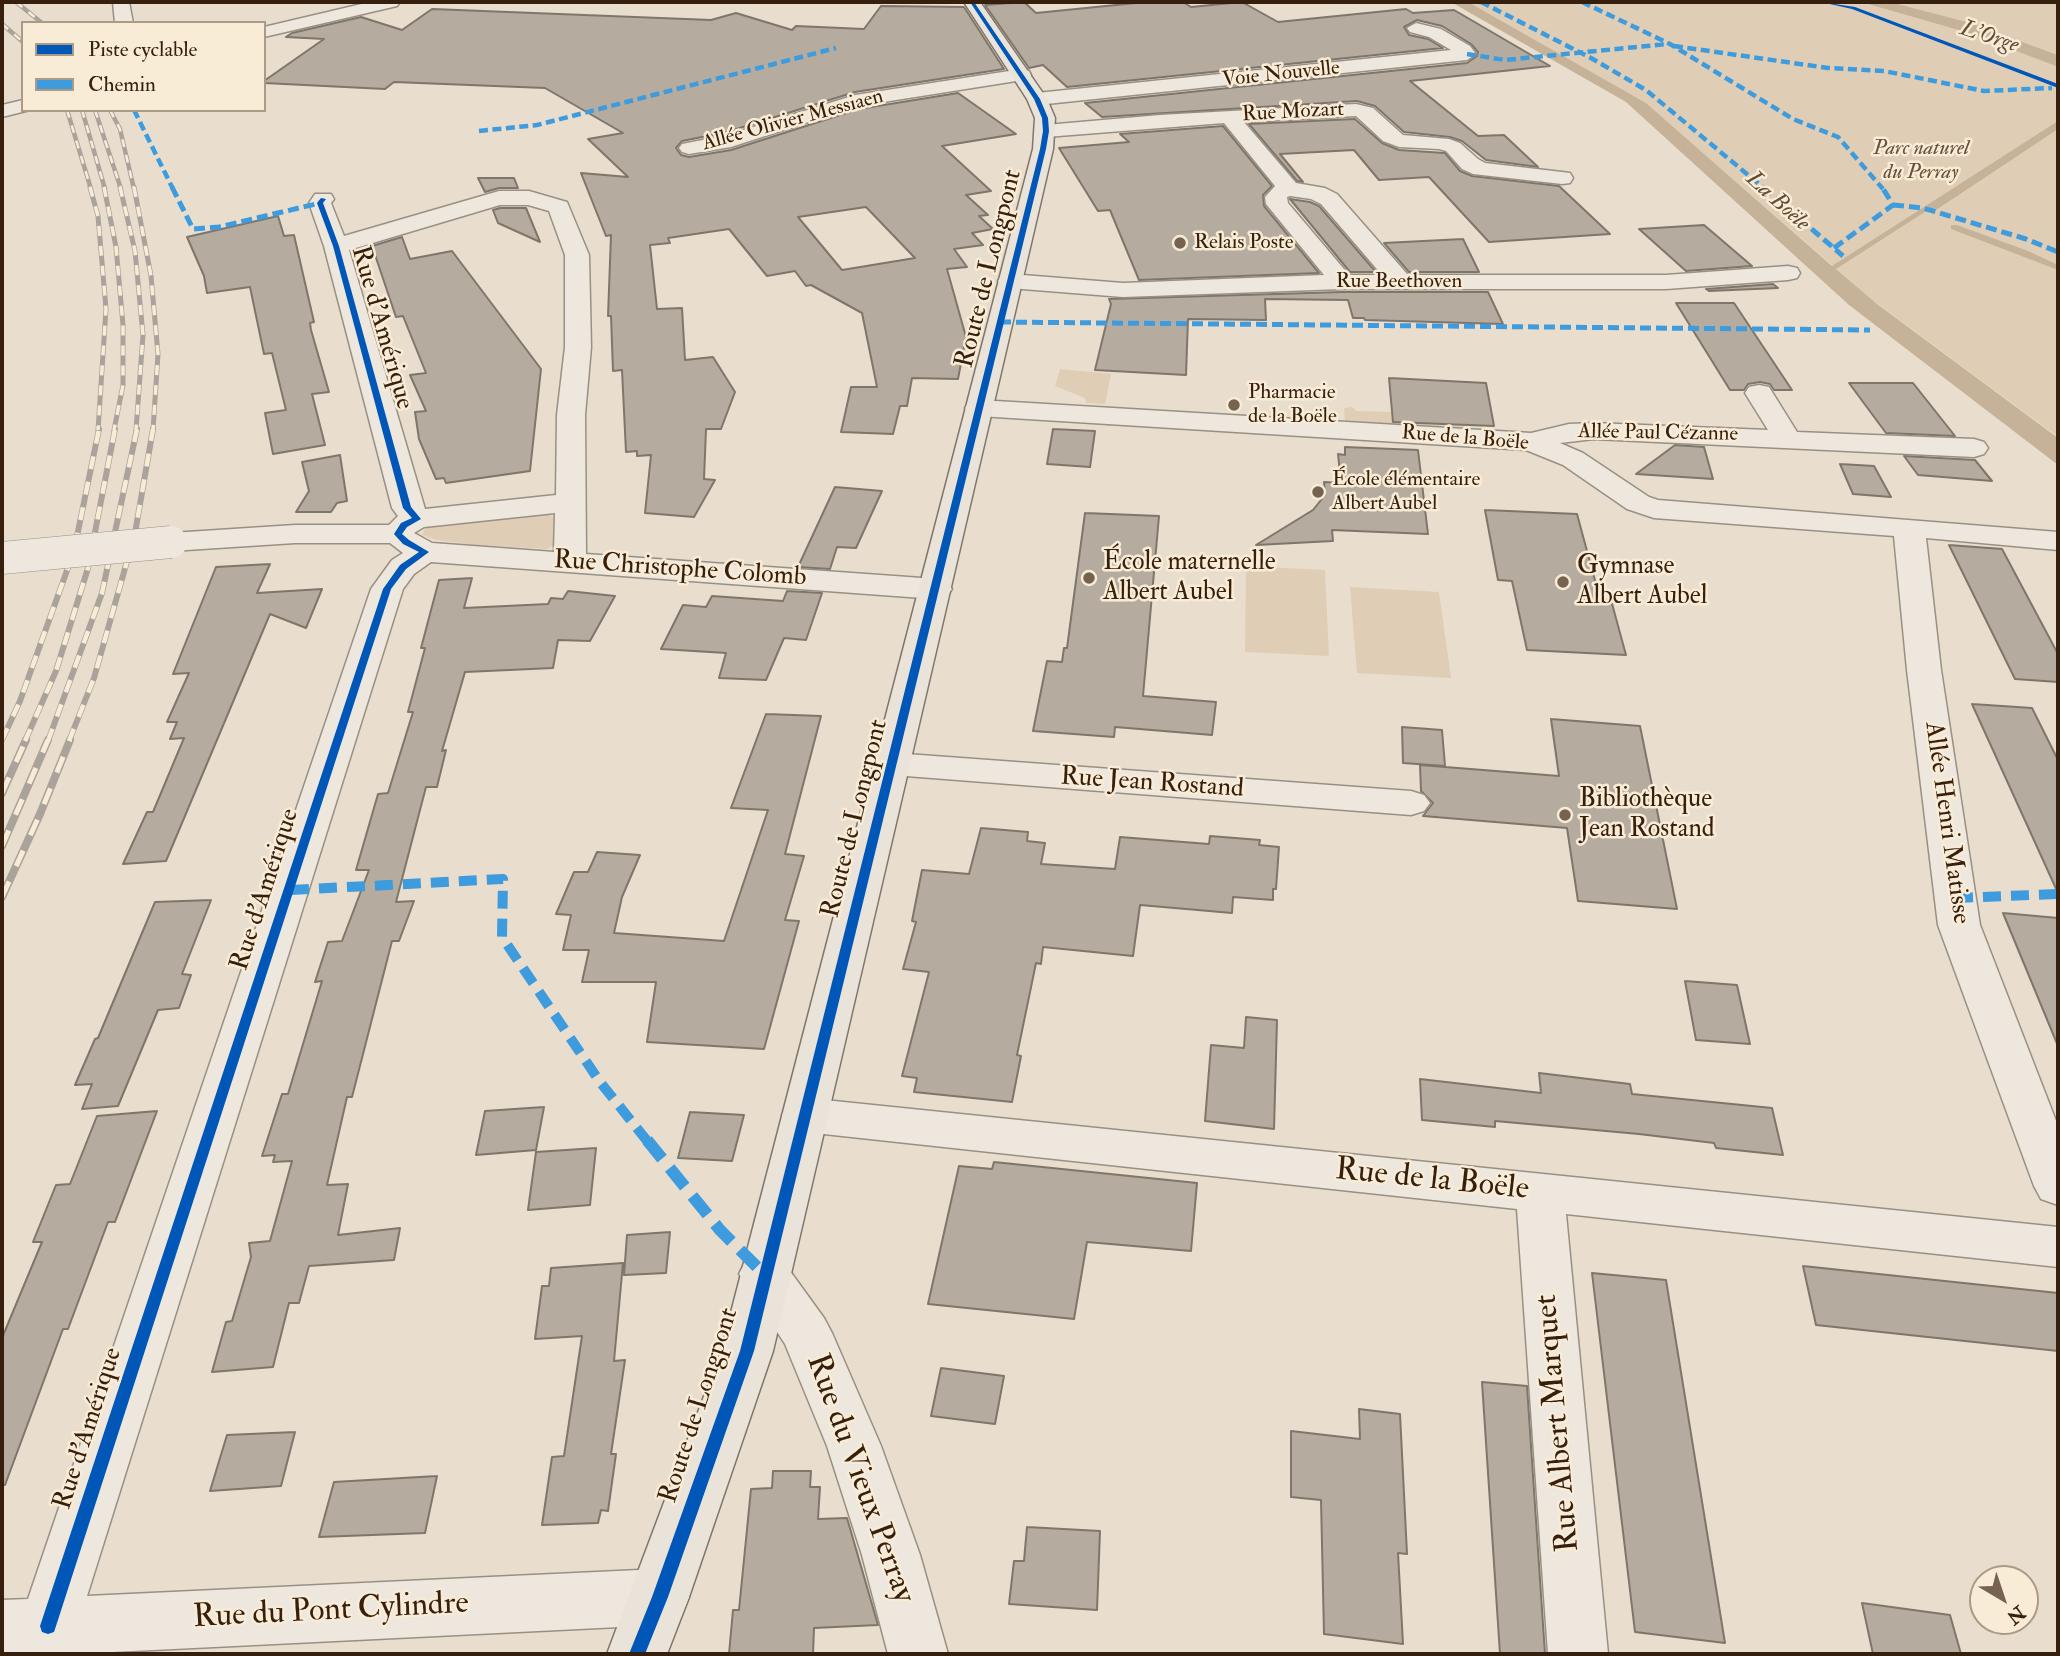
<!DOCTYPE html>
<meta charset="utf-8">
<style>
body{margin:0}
#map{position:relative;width:2060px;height:1656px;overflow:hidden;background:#e9decd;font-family:"IM FELL Double Pica",serif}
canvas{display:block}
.frame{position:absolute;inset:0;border:4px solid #371f0d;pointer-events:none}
.legend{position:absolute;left:21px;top:21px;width:245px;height:91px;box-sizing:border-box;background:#f9ecd6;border:2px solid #ab9a86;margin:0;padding:9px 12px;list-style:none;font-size:21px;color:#371f0d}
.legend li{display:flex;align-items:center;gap:14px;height:35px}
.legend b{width:35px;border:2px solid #ab9a86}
.north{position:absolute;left:1969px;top:1565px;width:70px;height:70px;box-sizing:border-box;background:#f9ecd6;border:2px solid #ab9a86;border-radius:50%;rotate:141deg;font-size:19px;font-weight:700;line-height:28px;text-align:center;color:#371f0d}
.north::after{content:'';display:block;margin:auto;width:24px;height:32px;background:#756250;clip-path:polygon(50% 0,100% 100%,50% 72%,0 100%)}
</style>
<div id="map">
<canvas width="2060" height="1656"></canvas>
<div class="frame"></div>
<ul class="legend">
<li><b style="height:9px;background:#0057b8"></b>Piste cyclable</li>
<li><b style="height:9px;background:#3e9bde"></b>Chemin</li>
</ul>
<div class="north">N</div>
</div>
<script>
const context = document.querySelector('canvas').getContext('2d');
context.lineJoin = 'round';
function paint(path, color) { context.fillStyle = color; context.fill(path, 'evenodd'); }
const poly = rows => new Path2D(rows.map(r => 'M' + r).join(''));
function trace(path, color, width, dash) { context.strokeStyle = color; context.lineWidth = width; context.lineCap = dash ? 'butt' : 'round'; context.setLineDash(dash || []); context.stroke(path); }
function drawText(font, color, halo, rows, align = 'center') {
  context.font = font + ' "IM FELL Double Pica",serif'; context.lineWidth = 5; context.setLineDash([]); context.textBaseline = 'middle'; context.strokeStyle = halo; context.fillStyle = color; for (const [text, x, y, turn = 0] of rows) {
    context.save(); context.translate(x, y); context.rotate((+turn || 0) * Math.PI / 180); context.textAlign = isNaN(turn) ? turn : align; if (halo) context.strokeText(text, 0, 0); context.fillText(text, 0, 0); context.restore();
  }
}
const green = poly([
 [1467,2,1861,2,1972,34,2058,67,2058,437,1871,299,1647,104],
 [1890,2,2058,2,2058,55,1967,22],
 [1060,369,1111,374,1105,404,1086,403,1085,398,1055,386],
 [1352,407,1356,411,1392,412,1394,422,1464,425,1465,428,1345,422,1344,408],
 [546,514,557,518,555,545,547,549,475,545,437,540,422,535,426,527],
 [1246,566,1325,570,1329,656,1245,652],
 [1350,587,1439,592,1451,678,1357,673]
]);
const water = poly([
 [1451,2,1468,2,1646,103,1832,266,2058,121,2058,129,1936,210,1931,208,1836,269,1877,304,2058,438,2058,465,1849,305,1626,102],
 [1861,2,1890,2,1967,22,2058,55,2058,67,1972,34]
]);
const stream = poly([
 [1951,225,1957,225,2028,251,2058,265,2058,270,1951,229,1951,225]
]);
const building = poly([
 [1024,2,1036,13,1146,2,1183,2,1191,7,1242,2,1278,22,1406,9,1413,13,1454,10,1550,66,1410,81,1478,136,1504,135,1538,167,1486,160,1462,141,1450,137,1404,132,1375,106,1357,101,1102,117,1085,103,1467,63,1477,56,1478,52,1471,44,1442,26,1417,20,1404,27,1409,35,1428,39,1443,48,1067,87,1043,65,1029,68,985,5,1024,2],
 [881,6,964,7,1004,69,855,92,727,132,682,141,676,148,681,155,689,157,731,150,859,109,958,93,1016,134,942,146,991,191,966,195,988,215,979,216,993,229,972,233,983,245,954,249,967,267,947,269,966,337,958,379,912,378,907,406,900,406,893,434,841,432,851,387,877,387,862,313,811,285,806,286,795,271,767,276,729,229,668,238,670,243,650,245,657,309,682,308,685,360,713,357,735,392,721,429,706,429,704,479,715,480,694,517,645,513,651,455,637,456,637,451,626,452,622,370,613,371,611,316,608,316,611,235,606,236,581,173,628,177,588,139,623,133,545,88,394,82,385,89,264,83,264,81,324,39,286,37,292,33,361,17,402,30,432,9,711,20,736,13,792,30,796,26,864,29,881,6],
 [866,207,915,258,842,270,798,217,866,207],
 [1355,119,1382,143,1399,150,1445,153,1460,171,1472,176,1559,186,1610,234,1489,242,1429,177,1379,180,1354,150,1280,154,1303,182,1297,181,1249,124,1355,119],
 [1223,126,1272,186,1263,195,1264,206,1319,273,1139,280,1110,210,1098,211,1059,148,1129,142,1120,134,1223,126],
 [478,178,514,178,518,188,499,188,485,192,478,178],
 [1290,199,1310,202,1319,206,1376,272,1350,272,1290,199],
 [500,208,526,208,540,242,498,223,493,210,500,208],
 [278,216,284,236,294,235,314,322,310,323,311,330,329,392,312,394,325,445,273,454,265,413,286,410,272,353,264,354,250,287,207,293,204,276,187,237,278,216],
 [1704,225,1752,266,1686,271,1639,229,1704,225],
 [402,237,410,259,452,251,541,369,530,471,446,483,444,478,436,479,419,439,415,412,426,411,410,375,426,373,403,316,396,317,372,246,402,237],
 [1463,239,1479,272,1409,272,1384,243,1463,239],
 [1773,284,1778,288,1709,291,1706,289,1773,284],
 [1342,292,1488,292,1503,324,1365,320,1364,318,1353,318,1348,300,1265,299,1266,320,1188,319,1186,375,1095,370,1111,304,1109,299,1342,292],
 [1676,303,1734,303,1792,390,1774,390,1770,384,1760,382,1748,384,1744,390,1730,390,1676,303],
 [1389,378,1486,383,1494,426,1393,422,1389,378],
 [1849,383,1913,383,1955,436,1886,433,1849,383],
 [1053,429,1095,431,1090,467,1047,464,1053,429],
 [1675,445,1704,447,1713,479,1636,474,1675,445],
 [1345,447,1418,450,1428,534,1332,530,1333,541,1256,545,1313,510,1325,495,1324,482,1341,483,1338,454,1345,455,1345,447],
 [340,455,347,501,337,503,331,512,296,512,309,491,302,462,340,455],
 [1904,456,1975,460,1992,481,1918,475,1904,456],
 [1840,464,1874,466,1891,497,1853,494,1840,464],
 [835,487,882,491,856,548,837,547,830,569,798,567,835,487],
 [1485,510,1577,514,1600,599,1611,600,1626,655,1527,650,1512,581,1498,580,1485,510],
 [1085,513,1159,516,1143,696,1216,702,1212,735,1115,727,1114,737,1033,731,1047,661,1062,662,1064,648,1067,648,1085,513],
 [1949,545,2002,549,2058,654,2058,682,2015,679,1949,545],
 [270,564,257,593,322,589,306,628,270,614,166,861,123,864,147,812,153,812,184,738,170,739,177,722,167,722,189,673,173,674,216,567,270,564],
 [472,578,464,608,548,604,551,598,563,599,568,591,615,596,590,641,558,640,553,668,465,672,442,751,446,750,437,787,426,787,396,902,414,901,399,941,392,941,352,1097,347,1097,327,1185,348,1184,338,1235,400,1228,394,1260,309,1266,299,1303,289,1303,273,1367,212,1372,226,1322,232,1321,251,1257,249,1243,270,1241,292,1161,273,1162,275,1155,262,1156,282,1094,288,1094,322,981,315,982,328,942,342,941,369,870,356,870,378,794,388,793,413,712,408,712,425,648,421,648,439,580,472,578],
 [787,591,822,593,806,640,784,638,766,680,719,678,726,653,661,649,683,605,706,607,712,596,783,601,787,591],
 [1972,704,2032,708,2058,760,2058,893,1972,704],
 [766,714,821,716,785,854,804,856,785,920,799,921,764,1049,647,1042,656,982,582,982,589,950,563,950,571,915,556,914,574,872,588,872,597,852,640,855,622,897,614,933,724,941,768,810,731,808,766,714],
 [1551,719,1640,726,1677,909,1578,901,1567,828,1423,816,1433,803,1421,791,1420,765,1559,776,1551,719],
 [1402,727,1442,730,1445,766,1403,763,1402,727],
 [981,828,1028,832,1027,841,1045,843,1041,864,1115,869,1120,837,1209,844,1210,836,1260,840,1259,845,1279,847,1276,889,1273,889,1273,900,1233,897,1232,913,1140,905,1133,956,1043,947,1041,964,1036,963,1017,1055,1021,1056,1012,1102,914,1092,917,1078,902,1076,929,972,903,969,916,922,912,921,922,870,969,874,981,828],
 [211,900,182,974,191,975,179,1008,158,1010,118,1106,82,1109,92,1084,75,1085,95,1039,98,1038,155,902,211,900],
 [2003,913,2058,918,2058,1046,2003,913],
 [1685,981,1737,985,1750,1044,1696,1040,1685,981],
 [1246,1017,1277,1020,1274,1129,1205,1121,1211,1045,1244,1048,1246,1017],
 [1539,1073,1630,1084,1632,1094,1772,1108,1783,1155,1716,1148,1714,1143,1639,1134,1495,1121,1495,1127,1422,1120,1420,1079,1541,1093,1539,1073],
 [544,1107,536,1150,476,1155,485,1111,544,1107],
 [157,1111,115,1222,108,1222,68,1329,63,1329,5,1485,2,1485,2,1338,42,1242,33,1242,56,1185,70,1184,97,1116,157,1111],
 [690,1112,744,1115,732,1161,678,1158,690,1112],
 [596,1148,590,1205,528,1210,536,1152,596,1148],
 [994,1162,1197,1183,1191,1251,1087,1242,1074,1319,928,1304,959,1166,992,1169,994,1162],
 [670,1232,666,1273,624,1275,627,1235,670,1232],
 [623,1263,614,1361,625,1360,611,1454,616,1454,608,1511,601,1510,598,1523,542,1525,552,1457,564,1456,582,1336,535,1339,542,1286,549,1286,551,1268,623,1263],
 [1803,1266,2058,1293,2058,1351,1816,1325,1803,1266],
 [1592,1273,1666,1280,1725,1643,1635,1632,1592,1273],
 [941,1368,1004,1376,995,1424,931,1416,941,1368],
 [1482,1382,1527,1386,1545,1654,1500,1654,1482,1382],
 [1359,1409,1400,1414,1407,1554,1398,1553,1403,1644,1324,1634,1321,1500,1291,1497,1291,1431,1360,1439,1359,1409],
 [295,1432,281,1486,210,1491,227,1435,295,1432],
 [773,1471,811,1471,810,1487,820,1487,818,1519,847,1518,878,1625,814,1628,813,1654,729,1654,733,1610,739,1610,751,1489,772,1488,773,1471],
 [437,1476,425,1533,319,1537,334,1482,437,1476],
 [1027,1527,1100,1531,1097,1610,1009,1604,1014,1561,1024,1561,1027,1527],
 [1862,1603,1950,1615,1961,1654,1873,1654,1862,1603]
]);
const minor = poly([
 [113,2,129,2,133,23,115,23,113,2],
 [370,2,400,2,397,6,264,37,264,27,370,2],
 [1416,23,1441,29,1470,46,1476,54,1467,60,1037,105,1027,99,1037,93,1451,50,1429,37,1410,32,1407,28,1416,23],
 [1022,69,1029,71,1031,75,1029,79,858,106,731,147,689,154,682,152,679,148,682,144,728,135,855,95,1022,69],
 [23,100,23,110,30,110,2,117,2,105,23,100],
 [1356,104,1373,108,1403,135,1449,139,1460,143,1478,159,1485,163,1562,172,1570,173,1573,178,1570,183,1562,184,1473,174,1462,169,1446,151,1439,149,1399,147,1383,141,1356,116,1244,122,1296,183,1325,188,1337,194,1408,275,1666,275,1788,266,1797,268,1800,273,1797,278,1788,280,1666,289,1342,289,1123,297,1010,288,1001,286,998,281,1001,276,1010,274,1123,283,1324,275,1266,204,1265,197,1275,186,1224,123,1046,137,1039,135,1036,131,1039,127,1046,125,1160,115,1356,104],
 [1290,196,1311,199,1321,204,1382,275,1349,275,1288,203,1287,197,1290,196],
 [499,191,529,191,567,202,589,255,591,347,585,415,586,554,936,579,947,582,952,589,947,596,936,599,431,562,414,574,403,589,87,1596,660,1569,681,1577,689,1597,681,1617,660,1625,72,1654,2,1654,2,1600,28,1599,371,589,392,560,403,553,390,543,295,543,171,551,160,549,155,542,160,535,171,533,295,525,389,525,398,516,392,508,324,246,309,203,315,194,331,194,334,199,331,203,344,236,499,191],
 [500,205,528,205,549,211,565,255,565,347,557,415,556,495,425,509,349,250,500,205],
 [555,513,554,552,432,543,414,533,424,527,555,513],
 [1759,385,1769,387,1797,432,1974,439,1984,442,1988,448,1984,454,1974,457,1594,439,1560,443,1583,453,1649,497,1658,500,2058,532,2058,550,1926,538,1941,670,1980,925,2058,1126,2058,1205,2041,1199,2034,1186,1938,925,1907,670,1894,536,1654,518,1627,509,1563,465,1526,450,979,416,969,414,965,408,969,402,979,400,1531,433,1569,424,1594,423,1768,430,1745,393,1749,387,1759,385],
 [893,753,1411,791,1424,795,1430,803,1424,811,1411,815,893,775,880,772,875,764,880,756,893,753],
 [805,1098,2058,1227,2058,1267,1566,1214,1608,1654,1548,1654,1517,1209,805,1132,789,1127,782,1115,789,1103,805,1098],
 [764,1253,782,1260,824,1318,832,1333,881,1446,920,1555,948,1654,888,1654,862,1555,827,1446,785,1344,739,1274,746,1260,764,1253]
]);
const major = poly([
 [964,2,980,2,1047,99,1055,118,1053,149,773,1351,689,1597,667,1654,607,1654,721,1351,1033,149,1035,118,1027,99,964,2]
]);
const railFar3 = poly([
 [16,2,42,23],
 [2,24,23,42],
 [67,110,91,189],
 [82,110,105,189],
 [95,110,121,189],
 [110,110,120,129,134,189]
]);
const railFar2 = poly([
 [90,187,98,216,106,309,98,430],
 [104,187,116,247,123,325,123,385,114,430],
 [120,187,135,251,143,335,136,430],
 [134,187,151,276,158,354,153,430]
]);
const railFar1 = poly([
 [2,740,20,701,74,551,99,429],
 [25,741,56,671,88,568,115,429],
 [48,741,102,593,137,429],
 [69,741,94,678,135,533,153,429]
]);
const rail = poly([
 [2,793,26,740],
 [2,846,48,740],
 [2,897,40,814,70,740]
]);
const minorBridge = poly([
 [2,558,171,542]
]);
const quietFar3 = poly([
 [1481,2,1591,58,1646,90,1765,189],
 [1582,2,1670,44,1793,119,1838,137,1883,189],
 [1674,46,1828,68,1884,71,1984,91,2052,88],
 [1467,54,1505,60,1667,44],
 [134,110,173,189],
 [479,131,537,125,836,48]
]);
const quietFar2 = poly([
 [172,187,193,229,219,227,320,203],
 [1763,187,1843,256],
 [1893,205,1923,208,2026,239,2058,252],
 [1834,248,1893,205,1882,187],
 [1000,322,1870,330]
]);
const quietFar1 = poly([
 [291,890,503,879,502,937,600,1082,648,1142],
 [1955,898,2058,894]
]);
const quiet = poly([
 [647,1140,720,1230,764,1274]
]);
const cycleway = poly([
 [970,2,974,2,1040,99,1048,118,1049,131,1046,149,754,1351,668,1597,645,1654,629,1654,652,1597,740,1351,1040,149,1043,131,1042,118,1034,99,970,2],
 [1821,2,1855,7,2058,84,2058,88,1852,9,1821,2],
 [321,198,326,199,323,203,339,246,411,507,421,519,407,527,402,534,409,540,429,552,406,569,391,589,56,1626,54,1632,48,1634,42,1632,40,1626,383,589,400,565,419,552,403,544,394,534,401,523,412,518,403,508,333,246,317,203,321,198]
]);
const markers = [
 [1180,243,7,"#756250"],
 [1234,405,7,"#756250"],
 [1318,492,7,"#756250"],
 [1089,578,7,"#756250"],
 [1563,582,7,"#756250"],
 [1565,815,7,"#756250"]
];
const farStreetnames = [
 ["Voie Nouvelle",1281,75,-6],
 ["Rue Mozart",1293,113,-3],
 ["Allée Olivier Messiaen",793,121,-15],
 ["Rue Beethoven",1399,282],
 ["Allée Paul Cézanne",1658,434,1],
 ["Rue de la Boële",1465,439,5]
];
const farParknames = [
 ["Parc naturel",1921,149],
 ["du Perray",1921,173]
];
const farPoinames = [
 ["Relais Poste",1194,243],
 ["Pharmacie",1248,393],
 ["de la Boële",1248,417],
 ["École élémentaire",1332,480],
 ["Albert Aubel",1332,504]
];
const farWaternames = [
 ["L'Orge",1989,38,18],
 ["La Boële",1777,202,42]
];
const streetNames = [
 ["Route de Longpont",990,269,-76],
 ["Rue d'Amérique",381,328,74],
 ["Rue Christophe Colomb",680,570,4],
 ["Rue Jean Rostand",1152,784,4],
 ["Route de Longpont",856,819,-76],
 ["Allée Henri Matisse",1946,823,82],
 ["Rue d'Amérique",266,890,-72],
 ["Route de Longpont",700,1406,-72],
 ["Rue d'Amérique",89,1429,-72]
];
const poiNames = [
 ["École maternelle",1103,563],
 ["Albert Aubel",1103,593],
 ["Gymnase",1577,567],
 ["Albert Aubel",1577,597],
 ["Bibliothèque",1579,800],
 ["Jean Rostand",1579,830]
];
const nearStreetnames = [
 ["Rue de la Boële",1432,1181,6],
 ["Rue Albert Marquet",1559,1423,-95],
 ["Rue du Vieux Perray",859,1479,70],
 ["Rue du Pont Cylindre",331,1612,-3]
];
paint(green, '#dfceb5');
paint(water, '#c5b299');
paint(stream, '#c5b299');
paint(building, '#b5ac9f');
trace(building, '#7f766b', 2);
trace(minor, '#999084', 3);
trace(major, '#7f766b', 3);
paint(minor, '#ede7de');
paint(major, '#eae3d9');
trace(railFar3, '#aaa39b', 4.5);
trace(railFar2, '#aaa39b', 5);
trace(railFar1, '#aaa39b', 6);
trace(rail, '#aaa39b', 8);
trace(railFar3, '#f9ecd6', 2.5, [8]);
trace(railFar2, '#f9ecd6', 3.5, [10]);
trace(railFar1, '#f9ecd6', 4.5, [13]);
trace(rail, '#f9ecd6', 5, [17]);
trace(minorBridge, '#999084', 33, []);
trace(minorBridge, '#ede7de', 32);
trace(quietFar3, '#3e9bde', 4.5, [9, 4.5]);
trace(quietFar2, '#3e9bde', 5, [11, 5]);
trace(quietFar1, '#3e9bde', 10, [18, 10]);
trace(quiet, '#3e9bde', 12, [24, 12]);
paint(cycleway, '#0057b8');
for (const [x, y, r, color] of markers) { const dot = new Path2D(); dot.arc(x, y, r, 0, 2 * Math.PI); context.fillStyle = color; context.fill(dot); trace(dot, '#f9ecd6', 2.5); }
drawText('21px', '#371f0d', '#f9ecd6', farStreetnames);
drawText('italic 21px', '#674f3a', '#f9ecd6', farParknames);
drawText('21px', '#371f0d', '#f9ecd6', farPoinames, 'left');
drawText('italic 23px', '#634c36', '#f9ecd6', farWaternames);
drawText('26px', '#371f0d', '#f9ecd6', streetNames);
drawText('26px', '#371f0d', '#f9ecd6', poiNames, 'left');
drawText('32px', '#371f0d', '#f9ecd6', nearStreetnames);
</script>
